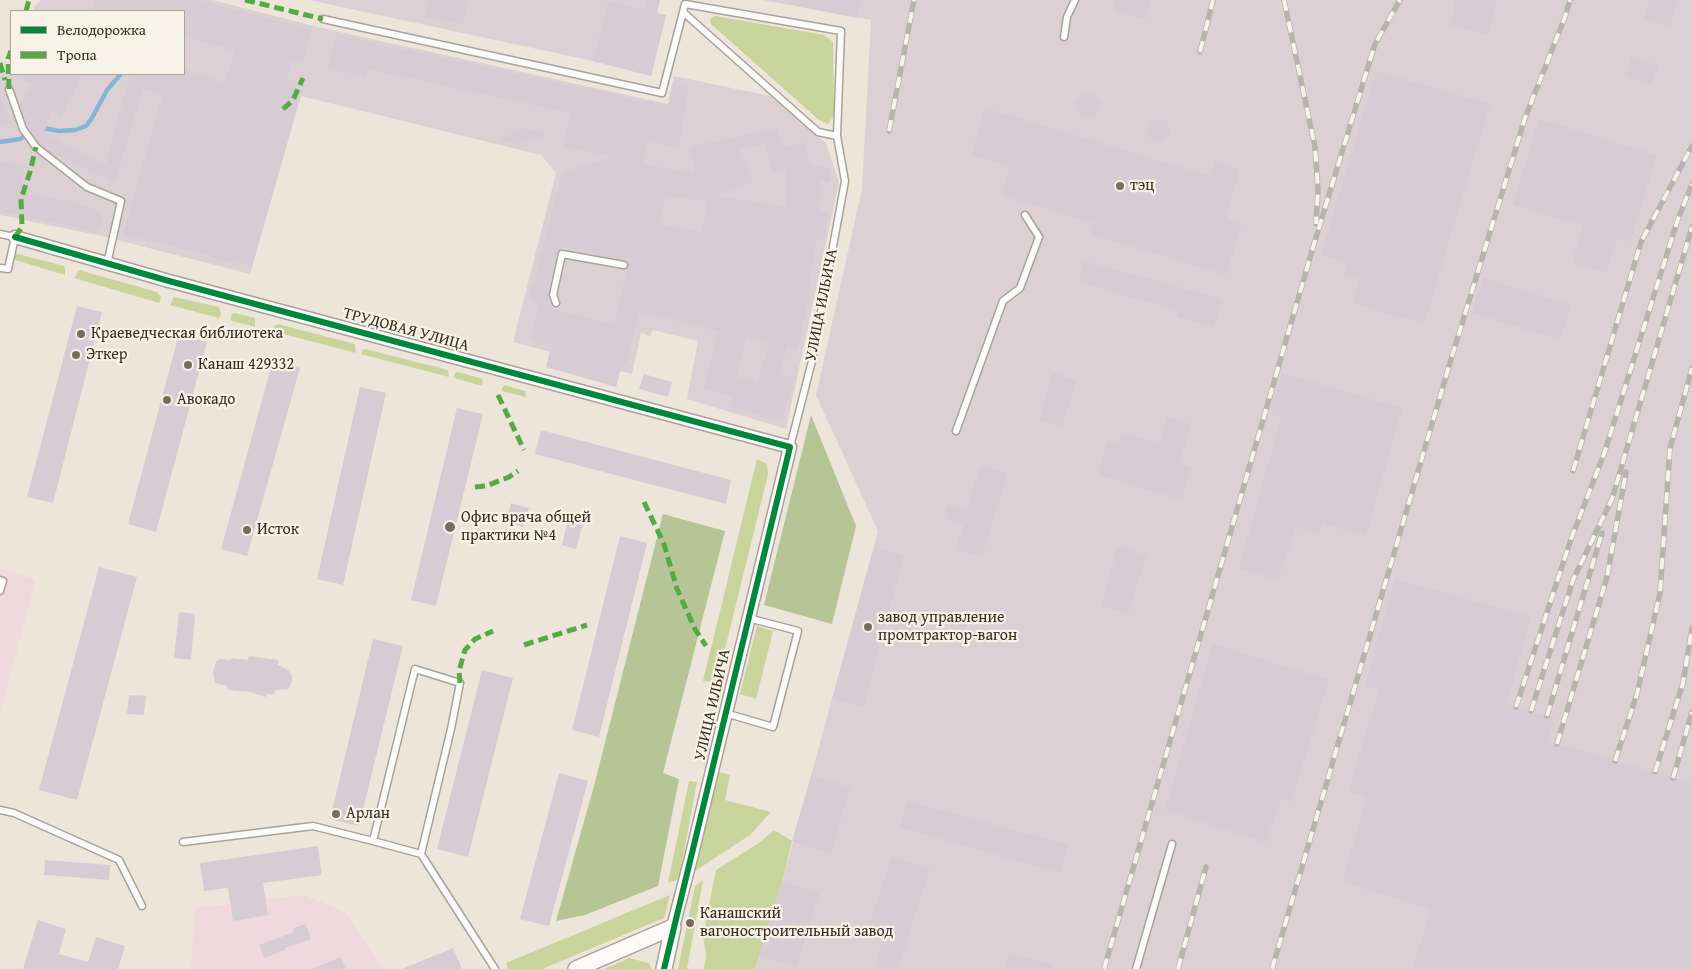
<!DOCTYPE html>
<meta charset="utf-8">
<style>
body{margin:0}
#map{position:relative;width:1692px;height:969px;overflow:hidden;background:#ede5d9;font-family:"Gentium Book Plus",serif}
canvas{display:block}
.legend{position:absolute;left:10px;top:10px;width:175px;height:65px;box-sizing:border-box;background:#f7f3e8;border:1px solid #aca397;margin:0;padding:6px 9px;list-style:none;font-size:15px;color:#3b2a1e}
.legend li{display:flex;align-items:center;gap:10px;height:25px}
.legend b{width:25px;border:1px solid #aca397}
</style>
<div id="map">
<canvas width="1692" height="969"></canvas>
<ul class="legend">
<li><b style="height:6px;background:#00873e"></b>Велодорожка</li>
<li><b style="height:6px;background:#55ab43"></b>Тропа</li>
</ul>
</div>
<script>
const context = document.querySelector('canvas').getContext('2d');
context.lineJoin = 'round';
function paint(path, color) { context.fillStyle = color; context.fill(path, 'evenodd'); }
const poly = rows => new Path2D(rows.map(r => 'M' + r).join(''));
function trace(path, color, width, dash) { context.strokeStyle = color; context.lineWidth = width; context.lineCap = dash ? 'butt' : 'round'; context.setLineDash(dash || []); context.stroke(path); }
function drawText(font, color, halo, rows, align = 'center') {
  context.font = font + ' "Gentium Book Plus",serif'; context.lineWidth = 4.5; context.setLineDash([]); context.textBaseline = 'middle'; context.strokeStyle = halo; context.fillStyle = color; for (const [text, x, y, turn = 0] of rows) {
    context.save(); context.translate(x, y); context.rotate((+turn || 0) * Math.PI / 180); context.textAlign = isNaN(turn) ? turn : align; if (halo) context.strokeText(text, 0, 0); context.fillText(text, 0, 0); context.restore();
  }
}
const built = poly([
 [0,569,36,579,0,714],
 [304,895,347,913,382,969,191,969,195,908]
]);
const industrial = poly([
 [41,0,212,0,326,29,668,104,674,76,770,96,826,143,839,182,786,429,687,399,698,341,653,330,650,336,641,333,632,374,513,342,556,173,541,155,301,96,250,274,102,236,0,215,0,70,11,70,11,74,184,74,184,11,35,11,34,7],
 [309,0,660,0,657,13,666,15,651,76,593,61],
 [763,0,1692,0,1692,969,755,969,782,882,878,531,816,395,862,189,871,20]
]);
const green = poly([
 [715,16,824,35,833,42,834,115,828,124,818,119,711,24,710,19],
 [14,253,64,266,65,268,65,275,12,259],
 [79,270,157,292,161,297,159,303,74,278],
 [174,297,219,307,221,314,219,318,170,305],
 [235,313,255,318,255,327,230,320,232,314],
 [278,324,355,344,356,353,272,331,275,325],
 [365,349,448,370,449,377,361,354,363,350],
 [457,372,480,378,483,380,482,386,454,378,455,373],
 [504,385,525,391,526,397,501,391],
 [757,459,767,464,768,474,717,682,703,681],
 [757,626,773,631,756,699,740,694],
 [719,772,730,775,725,800,771,812,750,835,695,871],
 [689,781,697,782,679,879,668,883],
 [774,830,792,841,782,882,755,969,704,969,706,955,703,937,716,870,759,843],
 [703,880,687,969,678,969,695,886],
 [670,895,664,918,542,969,508,969,506,963],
 [629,958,649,963,652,969,604,969]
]);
const forest = poly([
 [811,415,856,526,832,624,764,605],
 [663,514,725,531,663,773,679,779,658,886,585,915,556,921,594,786]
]);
const stream = poly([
 [40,127,58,131,75,130,86,126,92,118,107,90,120,75],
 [0,142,20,139,23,137]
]);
const building = poly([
 [96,0,199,0,312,30,302,63,291,60,287,80,297,82,295,88,302,90,252,267,235,261,234,264,209,257,209,255,150,240,150,242,123,234,163,94,143,88,115,183,55,154,41,145,27,127,20,105,33,84,7,74,83,74,61,116,51,110,44,134,106,164,130,74,184,74,184,69,224,83,235,51,184,36,184,11,90,11],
 [428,0,468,0,463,25,425,17],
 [646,0,660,0,657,13,666,15,651,76,593,61,608,1,644,10],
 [795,0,861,0,858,18,795,6],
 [1115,0,1151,0,1145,20,1113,10],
 [1456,0,1497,0,1488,35,1450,25],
 [1649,0,1677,0,1670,26,1644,19],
 [337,35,668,106,672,83,689,86,678,148,647,142,642,164,695,173,690,147,777,128,783,148,805,142,810,165,829,168,831,182,821,181,819,211,829,212,824,240,817,239,808,289,811,290,797,349,787,347,780,374,794,378,782,420,731,407,733,397,703,389,718,331,639,312,626,366,622,365,616,387,546,367,551,347,531,341,538,306,530,296,562,172,613,157,563,146,570,113,368,69,366,77,327,68],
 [764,144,773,174,787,169,785,206,715,196,753,181,738,150],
 [666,196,701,201,707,199,702,232,660,224],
 [560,247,629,261,629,266,627,269,614,324,552,309,548,294,557,253],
 [746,337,769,342,758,382,736,376],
 [1631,58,1658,65,1652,85,1626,77],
 [1376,71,1490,104,1424,324,1352,303,1359,279,1344,275,1348,263,1321,255],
 '1076 106a12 12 0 1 1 24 0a12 12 0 1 1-24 0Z',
 [0,97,11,120,13,116,15,121,0,129],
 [985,108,1211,176,1215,161,1240,169,1226,218,1242,223,1226,275,1090,234,1093,223,1002,196,1010,166,971,155],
 [1155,119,1166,121,1168,124,1170,131,1168,137,1157,143,1150,138,1147,131,1149,123],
 [1539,119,1657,155,1630,242,1617,238,1606,273,1572,263,1583,226,1513,205],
 [524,128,548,134,517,145,499,140],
 [0,162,26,166,20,191,29,195,71,201,101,212,101,224,96,232,0,211],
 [1084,261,1222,299,1214,327,1177,317,1179,311,1078,282],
 [1483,278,1571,305,1560,340,1472,313],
 [77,306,102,312,53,503,27,497],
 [179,334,207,342,156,532,128,524],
 [273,360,300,368,247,556,221,549],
 [1053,373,1076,380,1062,427,1039,420],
 [1282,373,1402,408,1366,536,1323,524,1318,535,1296,527,1278,580,1239,569,1281,418,1270,413],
 [644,374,672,382,668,397,639,389],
 [360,387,386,393,343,585,317,579],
 [457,408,483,414,436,606,411,600],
 [1167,417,1191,424,1179,464,1191,467,1182,500,1098,475,1108,441,1118,444,1121,432,1159,444],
 [541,430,731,480,726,504,535,454],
 [981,465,1007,474,982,557,956,549,963,525,944,518,947,505,966,510],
 [511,503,529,508,523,527,506,522],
 [568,519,583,523,576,549,562,545],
 [620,536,647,543,599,737,572,730],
 [1118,546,1146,555,1128,614,1101,606],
 [874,547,904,555,863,707,832,699],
 [99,567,137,577,77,800,39,790],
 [1395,579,1531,617,1506,704,1555,718,1548,741,1692,783,1692,969,1412,969,1431,909,1342,882,1367,797,1348,792,1379,690,1365,686],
 [179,612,195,614,191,660,174,658],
 [373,639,403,646,359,826,330,819],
 [1213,644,1329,680,1291,802,1281,799,1266,843,1165,810],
 [249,656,278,660,278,665,289,671,292,676,292,682,288,689,275,690,274,694,268,694,265,697,251,692,228,690,227,686,215,683,213,672,216,662,220,659,231,660,231,658,248,660],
 [482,670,513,678,468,857,437,849],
 [129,695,146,696,144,715,127,714],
 [559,773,588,781,549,926,520,919],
 [811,776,850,787,831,853,792,841],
 [907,801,1069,845,1060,873,899,827],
 [318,846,322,875,263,883,268,915,233,921,228,888,204,891,200,863],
 [892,857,930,869,898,969,875,969,883,940,866,935],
 [45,860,110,865,109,880,44,875],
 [782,882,819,893,797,966,759,956],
 [38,920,66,929,59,954,88,962,96,937,125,946,118,969,23,969],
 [306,924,311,939,285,948,285,950,264,958,259,945,294,932,293,928],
 [453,948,462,969,402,969],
 [1009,954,1054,965,1053,969,1005,969],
 [341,957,346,969,312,969]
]);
const service = poly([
 [323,19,662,93,683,12],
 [1064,37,1067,17,1075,0],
 [9,89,23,129,36,147,87,187,121,201,107,264],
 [0,234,15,237,8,269,0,268],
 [556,303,553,295,562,254,624,265],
 [956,431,1003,301,1020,288,1039,237,1025,215],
 [790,447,812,361,845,181,837,136,841,31,685,4,683,12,818,132,837,136],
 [0,580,3,581,0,591],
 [725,713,773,727,798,631,748,618],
 [0,810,14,813,119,860,142,906],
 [183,842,313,826,373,841],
 [421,854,373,841,415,669,460,683,451,729,421,854,495,969],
 [1136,969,1172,844]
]);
const minor = poly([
 [15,237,169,281,790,447,691,858,673,927]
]);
const tertiary = poly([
 [576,969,673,927],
 [664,969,673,927]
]);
const rail = poly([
 [1284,0,1315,147,1318,190,1316,224],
 [1200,52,1213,0],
 [889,131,914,0],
 [1573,471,1641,242,1692,146],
 [1516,707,1571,539,1604,454,1678,219,1692,184],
 [1531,711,1573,580,1612,499,1692,227],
 [1547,716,1602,533],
 [1557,744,1607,577,1626,472],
 [1615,761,1637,694,1660,593,1670,448,1692,368],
 [1655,772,1683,683,1692,628],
 [1673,778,1692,712],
 [1104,969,1314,244,1375,44,1400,0],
 [1178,969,1206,867],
 [1272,969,1449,366,1525,118,1565,17,1570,0]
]);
const quiet = poly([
 [245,0,323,19],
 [26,11,29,0],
 [0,63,5,80],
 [9,89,8,59,11,51],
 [283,109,293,100,303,78],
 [15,237,22,227,21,199,30,172,36,147],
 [498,395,524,450],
 [475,487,486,486,509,477,518,471],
 [644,502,664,544,677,589,695,629,706,646],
 [524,645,587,625],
 [460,683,459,671,465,650,475,639,493,631]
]);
const cycleway = poly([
 [15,237,169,281,790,447,664,969]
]);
const markers = [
 [1120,186,5,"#796b5f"],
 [81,334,5,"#796b5f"],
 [76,355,5,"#796b5f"],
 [188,365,5,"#796b5f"],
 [167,400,5,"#796b5f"],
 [450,527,6,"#796b5f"],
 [247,530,5,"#796b5f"],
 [868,627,5,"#796b5f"],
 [336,814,5,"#796b5f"],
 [690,923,5,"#796b5f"]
];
const poiNames = [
 ["тэц",1130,186],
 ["Краеведческая библиотека",91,334],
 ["Эткер",86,355],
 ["Канаш 429332",198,365],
 ["Авокадо",177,400],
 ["Офис врача общей",461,518],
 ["практики №4",461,536],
 ["Исток",257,530],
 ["завод управление",878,618],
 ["промтрактор-вагон",878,636],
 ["Арлан",346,814],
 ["Канашский",700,914],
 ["вагоностроительный завод",700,932]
];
const streetNames = [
 ["УЛИЦА ИЛЬИЧА",822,305,-79],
 ["ТРУДОВАЯ УЛИЦА",406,330,15],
 ["УЛИЦА ИЛЬИЧА",713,705,-77]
];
paint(built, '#efd9de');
paint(industrial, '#dcd0d4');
paint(green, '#c9d39c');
paint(forest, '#b5c596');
trace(stream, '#85b6d3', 4.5);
paint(building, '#d8ccd4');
trace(service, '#a9a29a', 9);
trace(minor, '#a9a29a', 15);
trace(tertiary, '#a9a29a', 18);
trace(service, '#fcfbf9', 6);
trace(minor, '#fcfbf9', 12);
trace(tertiary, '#fcfbf9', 15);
trace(rail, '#b7b4b0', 5.5);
trace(rail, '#f7f3e8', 4, [11]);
trace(quiet, '#55ab43', 5, [10, 5]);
trace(cycleway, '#00873e', 6);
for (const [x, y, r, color] of markers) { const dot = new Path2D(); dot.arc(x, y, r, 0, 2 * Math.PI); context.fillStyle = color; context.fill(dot); trace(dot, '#f7f3e8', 2); }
drawText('16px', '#3b2a1e', '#f7f3e8', poiNames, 'left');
drawText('16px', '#3b2a1e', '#f7f3e8', streetNames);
</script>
